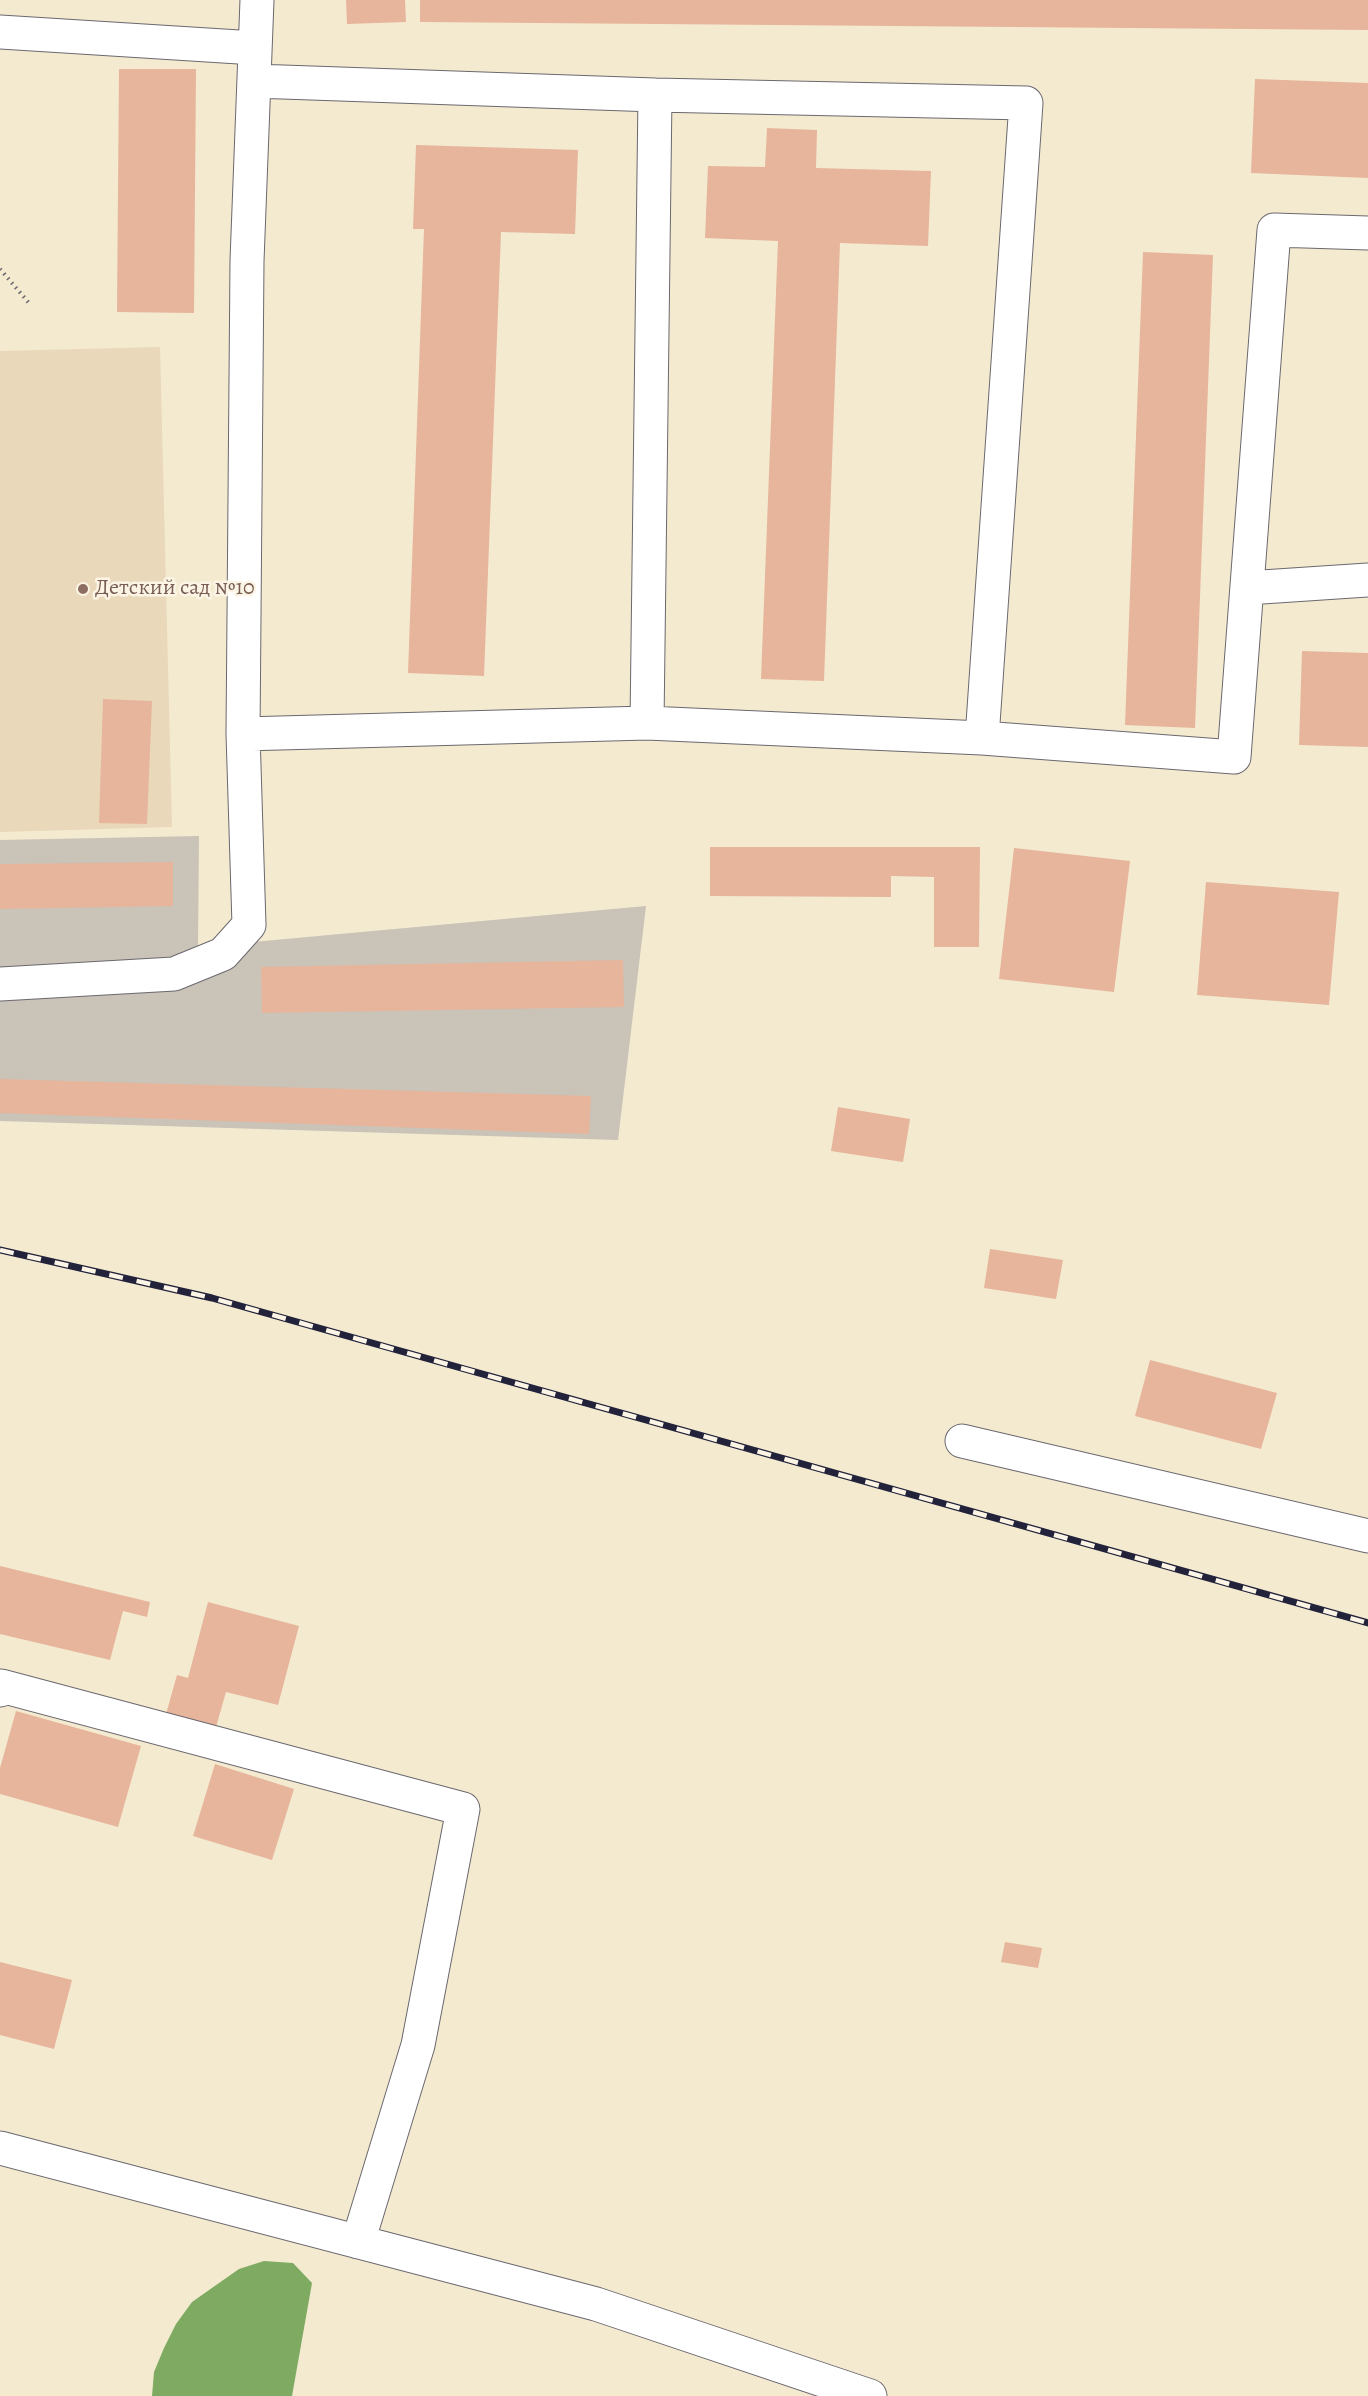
<!DOCTYPE html>
<meta charset="utf-8">
<style>
body{margin:0}
canvas{display:block;background:#f3eacf}
</style>
<canvas width="1368" height="2396"></canvas>
<script>
const context = document.querySelector('canvas').getContext('2d');
context.lineJoin = 'round';
function paint(path, color) { context.fillStyle = color; context.fill(path, 'evenodd'); }
const poly = rows => new Path2D(rows.map(r => 'M' + r).join(''));
function trace(path, color, width, dash) { context.strokeStyle = color; context.lineWidth = width; context.lineCap = dash ? 'butt' : 'round'; context.setLineDash(dash || []); context.stroke(path); }
function drawText(font, color, halo, rows, align = 'center') {
  context.font = font + ' Alegreya,serif'; context.lineWidth = 5; context.setLineDash([]); context.textBaseline = 'middle'; context.strokeStyle = halo; context.fillStyle = color; for (const [text, x, y, turn = 0] of rows) {
    context.save(); context.translate(x, y); context.rotate((+turn || 0) * Math.PI / 180); context.textAlign = isNaN(turn) ? turn : align; if (halo) context.strokeText(text, 0, 0); context.fillText(text, 0, 0); context.restore();
  }
}
const built = poly([
 [160,347,172,827,0,832,0,351]
]);
const industrial = poly([
 [199,836,198,947,646,906,618,1140,0,1121,0,840]
]);
const forest = poly([
 [264,2261,293,2263,312,2283,292,2396,152,2396,154,2372,164,2348,176,2324,192,2302,239,2269]
]);
const building = poly([
 [346,0,405,0,406,22,347,24],
 [420,0,1368,0,1368,30,420,22],
 [119,69,196,69,194,313,117,312],
 [1255,79,1368,83,1368,178,1251,173],
 [767,128,817,130,816,168,931,171,928,246,840,243,824,681,761,679,778,241,705,238,708,166,765,167],
 [416,145,578,150,575,234,501,232,484,676,408,673,424,229,413,229],
 [1143,252,1213,255,1195,728,1125,725],
 [1302,651,1368,653,1368,747,1299,745],
 [103,699,152,701,147,824,99,823],
 [710,847,980,847,979,947,934,947,934,877,891,876,891,897,710,896],
 [1014,848,1130,861,1114,992,999,979],
 [173,862,173,906,0,909,0,864],
 [1206,882,1339,892,1329,1005,1197,995],
 [623,960,624,1007,262,1013,261,967],
 [0,1079,591,1096,589,1134,0,1113],
 [838,1107,910,1119,903,1162,831,1151],
 [990,1249,1063,1260,1056,1299,984,1288],
 [1150,1360,1277,1393,1261,1449,1135,1416],
 [0,1566,150,1602,147,1617,123,1611,110,1660,0,1634],
 [208,1602,299,1626,278,1705,226,1692,216,1727,166,1714,177,1675,188,1678],
 [16,1711,141,1746,118,1827,0,1794,0,1768],
 [215,1764,294,1789,272,1860,193,1836],
 [1005,1942,1042,1948,1038,1968,1001,1962],
 [0,1962,72,1980,54,2049,0,2035]
]);
const path = poly([
 [0,269,29,303]
]);
const minor = poly([
 [0,32,255,48],
 [254,81,655,95,647,723],
 [1247,588,1368,580],
 [243,734,647,723,982,738,1026,103,655,95],
 [982,738,1234,757,1274,230,1368,233],
 [0,984,174,974,223,954,249,925,243,734,247,261,257,0],
 [962,1441,1368,1536],
 [0,1690,1,1686,463,1809,418,2045,358,2242],
 [0,2148,596,2304,870,2396]
]);
const rail = poly([
 [0,1250,212,1298,1368,1623]
]);
const markers = [
 [83,589,6,"#8d6e63"]
];
const educationNames = [
 ["Детский сад №10",95,589]
];
paint(built, '#ead8ba');
paint(industrial, '#cac3b8');
paint(forest, '#7eaa62');
paint(building, '#e7b59c');
trace(minor, '#6b686f', 35);
trace(path, '#6b686f', 4, [1.5, 4.5]);
trace(minor, '#fff', 33);
trace(rail, '#22223b', 7);
trace(rail, '#fcf5e5', 4.5, [14]);
for (const [x, y, r, color] of markers) { const dot = new Path2D(); dot.arc(x, y, r, 0, 2 * Math.PI); context.fillStyle = color; context.fill(dot); trace(dot, '#fcf5e5', 2); }
drawText('22px', '#785e54', '#fcf5e5', educationNames, 'left');
</script>
